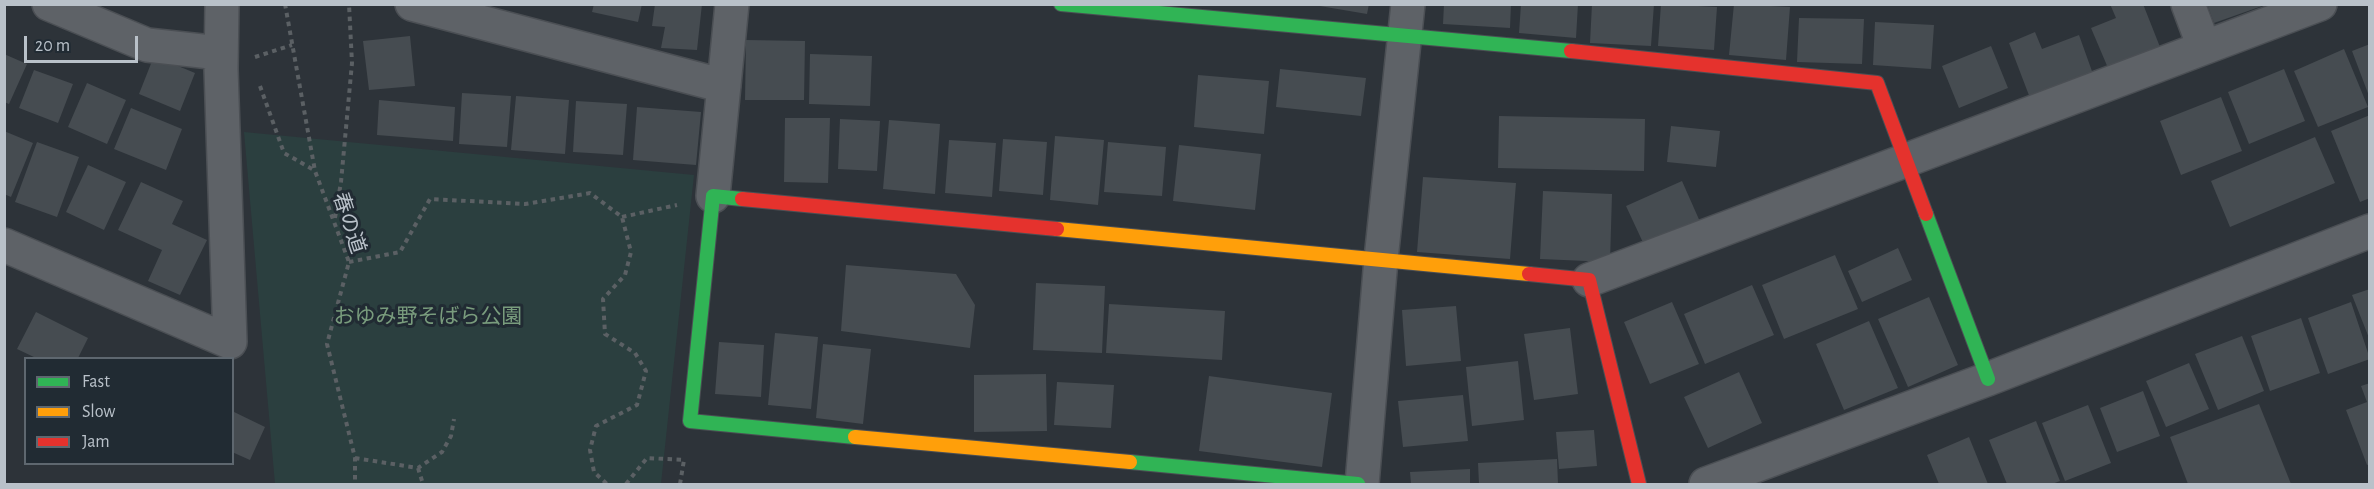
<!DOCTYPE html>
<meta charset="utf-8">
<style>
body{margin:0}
#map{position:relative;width:2374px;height:489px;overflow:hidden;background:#2d3339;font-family:"Alegreya Sans",sans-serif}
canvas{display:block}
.frame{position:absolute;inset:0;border:6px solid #b9c1c9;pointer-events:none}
.legend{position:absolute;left:24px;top:357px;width:210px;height:108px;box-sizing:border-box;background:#212b33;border:2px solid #5e676f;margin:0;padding:8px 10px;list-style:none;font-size:18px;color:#b9c1c9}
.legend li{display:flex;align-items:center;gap:12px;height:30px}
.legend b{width:30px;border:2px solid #5e676f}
.scale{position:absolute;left:24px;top:36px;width:114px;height:27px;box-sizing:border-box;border:3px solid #b9c1c9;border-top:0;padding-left:8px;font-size:18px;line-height:21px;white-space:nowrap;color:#b9c1c9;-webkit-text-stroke:4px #212b33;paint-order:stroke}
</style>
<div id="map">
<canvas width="2374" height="489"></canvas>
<div class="frame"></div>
<ul class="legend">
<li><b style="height:8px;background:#30b455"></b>Fast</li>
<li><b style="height:8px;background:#ff9f0a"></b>Slow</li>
<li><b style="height:8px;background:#e5322d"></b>Jam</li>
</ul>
<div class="scale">20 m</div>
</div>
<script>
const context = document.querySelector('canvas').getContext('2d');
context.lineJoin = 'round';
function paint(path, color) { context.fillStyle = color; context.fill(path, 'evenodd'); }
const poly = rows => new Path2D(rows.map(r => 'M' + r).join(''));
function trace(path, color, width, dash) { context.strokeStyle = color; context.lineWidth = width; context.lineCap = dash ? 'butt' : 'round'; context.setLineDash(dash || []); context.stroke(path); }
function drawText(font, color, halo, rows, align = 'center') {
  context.font = font + ' "Alegreya Sans","Noto Sans JP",sans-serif'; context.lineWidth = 6; context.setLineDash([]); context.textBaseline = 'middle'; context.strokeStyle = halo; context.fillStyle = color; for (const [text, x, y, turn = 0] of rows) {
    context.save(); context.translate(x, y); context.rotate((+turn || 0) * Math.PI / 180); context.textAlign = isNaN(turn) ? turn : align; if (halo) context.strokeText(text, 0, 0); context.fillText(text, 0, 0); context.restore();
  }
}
const green = poly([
 [244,132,694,175,661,484,275,484]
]);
const building = poly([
 [594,4,642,4,638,22,592,12],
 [655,4,702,4,697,50,661,48,665,27,652,26],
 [1308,4,1369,4,1367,14],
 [1444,4,1511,4,1510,28,1443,24],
 [1521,4,1578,4,1576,38,1519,33],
 [1592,4,1654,4,1651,46,1590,43],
 [1661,4,1717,7,1714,50,1658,46],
 [1734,4,1790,7,1786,60,1729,55],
 [2110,4,2143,4,2160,47,2108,68,2091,28,2116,18],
 [2207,4,2265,4,2265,5,2214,23],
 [1799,18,1864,19,1862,64,1797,62],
 [1875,22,1934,25,1931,69,1873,65],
 [2035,32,2042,49,2079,35,2093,74,2030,98,2009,43],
 [410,36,415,86,369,90,363,41],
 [746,40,805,41,804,100,745,100],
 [2370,44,2370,96,2369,96,2352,51],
 [1991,46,2008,88,1959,108,1942,66],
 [2344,49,2368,107,2318,127,2294,71],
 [4,54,27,64,9,104,4,102],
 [810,54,872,56,870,106,809,104],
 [154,56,195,73,180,111,139,94],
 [1280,69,1366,78,1361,116,1276,107],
 [2284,69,2305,121,2249,144,2228,92],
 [34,70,73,84,58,123,19,108],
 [1198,75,1269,81,1264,134,1194,127],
 [87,83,126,100,107,144,68,127],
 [462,93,511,96,507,147,459,144],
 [516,96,569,100,565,154,511,150],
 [2221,97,2242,151,2181,175,2160,121],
 [379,100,455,107,453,141,377,135],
 [576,101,627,104,623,155,573,152],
 [637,107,701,112,696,165,633,160],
 [131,108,182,129,166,170,114,149],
 [2370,115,2370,198,2360,202,2331,131],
 [1499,116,1645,119,1644,171,1498,168],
 [785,118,830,118,828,183,784,182],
 [840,119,880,121,877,171,838,169],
 [889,120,940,124,935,194,883,189],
 [1671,126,1720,131,1716,167,1667,162],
 [4,131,33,143,11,197,4,194],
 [1055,136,1104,140,1098,205,1050,200],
 [2315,137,2335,183,2230,227,2211,181],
 [1003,139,1047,142,1043,195,999,191],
 [949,140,996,143,992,197,945,193],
 [37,142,79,157,57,217,15,202],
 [1108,142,1166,147,1162,196,1104,192],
 [1179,145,1261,154,1255,210,1173,201],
 [88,165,126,182,104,230,66,212],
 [1423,177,1516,183,1510,259,1417,252],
 [1682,181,1701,224,1646,249,1626,206],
 [141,182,183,201,172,224,207,240,180,295,148,281,162,250,118,230],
 [1543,191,1612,194,1610,262,1540,259],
 [1898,248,1912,280,1862,302,1848,271],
 [1835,255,1858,309,1784,339,1762,285],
 [846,265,956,274,975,305,970,348,841,331],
 [1036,283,1105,286,1102,353,1033,350],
 [1752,285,1774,335,1705,364,1684,314],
 [2370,289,2370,338,2369,338,2352,295],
 [1929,297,1958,365,1908,387,1878,319],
 [1672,302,1699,364,1650,384,1624,322],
 [2351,302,2370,359,2328,374,2308,318],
 [1109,304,1225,311,1222,360,1106,353],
 [1456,306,1461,361,1406,366,1402,310],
 [36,312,88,338,78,358,36,358,17,349],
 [2301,318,2320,373,2270,391,2251,336],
 [1869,321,1898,388,1844,410,1816,344],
 [1570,328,1578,394,1534,400,1524,334],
 [775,333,818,337,811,409,768,405],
 [2242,336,2264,391,2218,410,2195,354],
 [719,342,764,345,761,397,715,394],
 [823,344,871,349,863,424,816,418],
 [1518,361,1524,420,1472,426,1466,367],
 [2189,363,2209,409,2166,427,2146,381],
 [1739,372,1762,423,1708,448,1684,397],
 [1046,374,1047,431,974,432,974,375],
 [1209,376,1332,393,1322,467,1199,451],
 [1057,382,1114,385,1111,428,1054,425],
 [2370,383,2370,464,2367,465,2346,410,2367,402,2361,386],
 [2143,391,2160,436,2117,452,2100,408],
 [1463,395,1468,441,1403,447,1398,401],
 [2259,404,2291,484,2188,484,2170,437],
 [2088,405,2111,463,2065,481,2042,423],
 [232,411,265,427,250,460,232,452],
 [2036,421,2060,481,2052,484,2007,484,1989,440],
 [1594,430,1597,466,1559,469,1556,432],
 [1969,437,1988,484,1939,484,1927,455],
 [1557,459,1558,484,1479,484,1478,463],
 [1470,469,1470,484,1411,484,1410,472]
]);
const path = poly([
 [285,4,315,171,349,262,327,344,355,458,355,484],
 [255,57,292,45],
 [260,86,284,153,314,170],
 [622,217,677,205],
 [335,218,341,182,352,63,349,4],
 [349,262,400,252,430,199,525,204,590,193,622,217,631,252,625,275,603,299,605,334,635,353,646,371,637,405,596,426,590,450,594,472,607,484],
 [355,458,418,468,442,452,451,436,454,419],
 [418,468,423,484],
 [626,484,647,458,684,460],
 [680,484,684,460]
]);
const street = poly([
 [49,4,147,45,220,53],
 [412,4,724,86],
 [2188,4,2204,47],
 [713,196,732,4],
 [4,245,230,342,221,69,222,4],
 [1589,280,2320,4],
 [1362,484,1381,259,1408,4],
 [1706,484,1988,379,2370,231]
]);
const fast = poly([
 [1061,4,1571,51],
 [742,199,713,196,690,421,855,437],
 [1926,214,1988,379],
 [1130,462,1358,484]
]);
const slow = poly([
 [1057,229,1529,274],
 [855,437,1130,462]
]);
const jam = poly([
 [1571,51,1877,83,1926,214],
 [742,199,1057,229],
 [1529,274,1589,280,1639,484]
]);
const streetNames = [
 ["春の道",349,223,72]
];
const parkNames = [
 ["おゆみ野そばら公園",428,317]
];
paint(green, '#2b3f3f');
paint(building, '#464c51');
trace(street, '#4b4f54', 36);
trace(fast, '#4b4f54', 16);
trace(slow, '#4b4f54', 16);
trace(jam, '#4b4f54', 16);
trace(path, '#5b6064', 4, [4.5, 4.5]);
trace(street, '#5e6267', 33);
trace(fast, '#30b455', 14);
trace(slow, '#ff9f0a', 14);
trace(jam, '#e5322d', 14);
drawText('21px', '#b9c1c9', '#212b33', streetNames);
drawText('21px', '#799c7d', '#212b33', parkNames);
</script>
